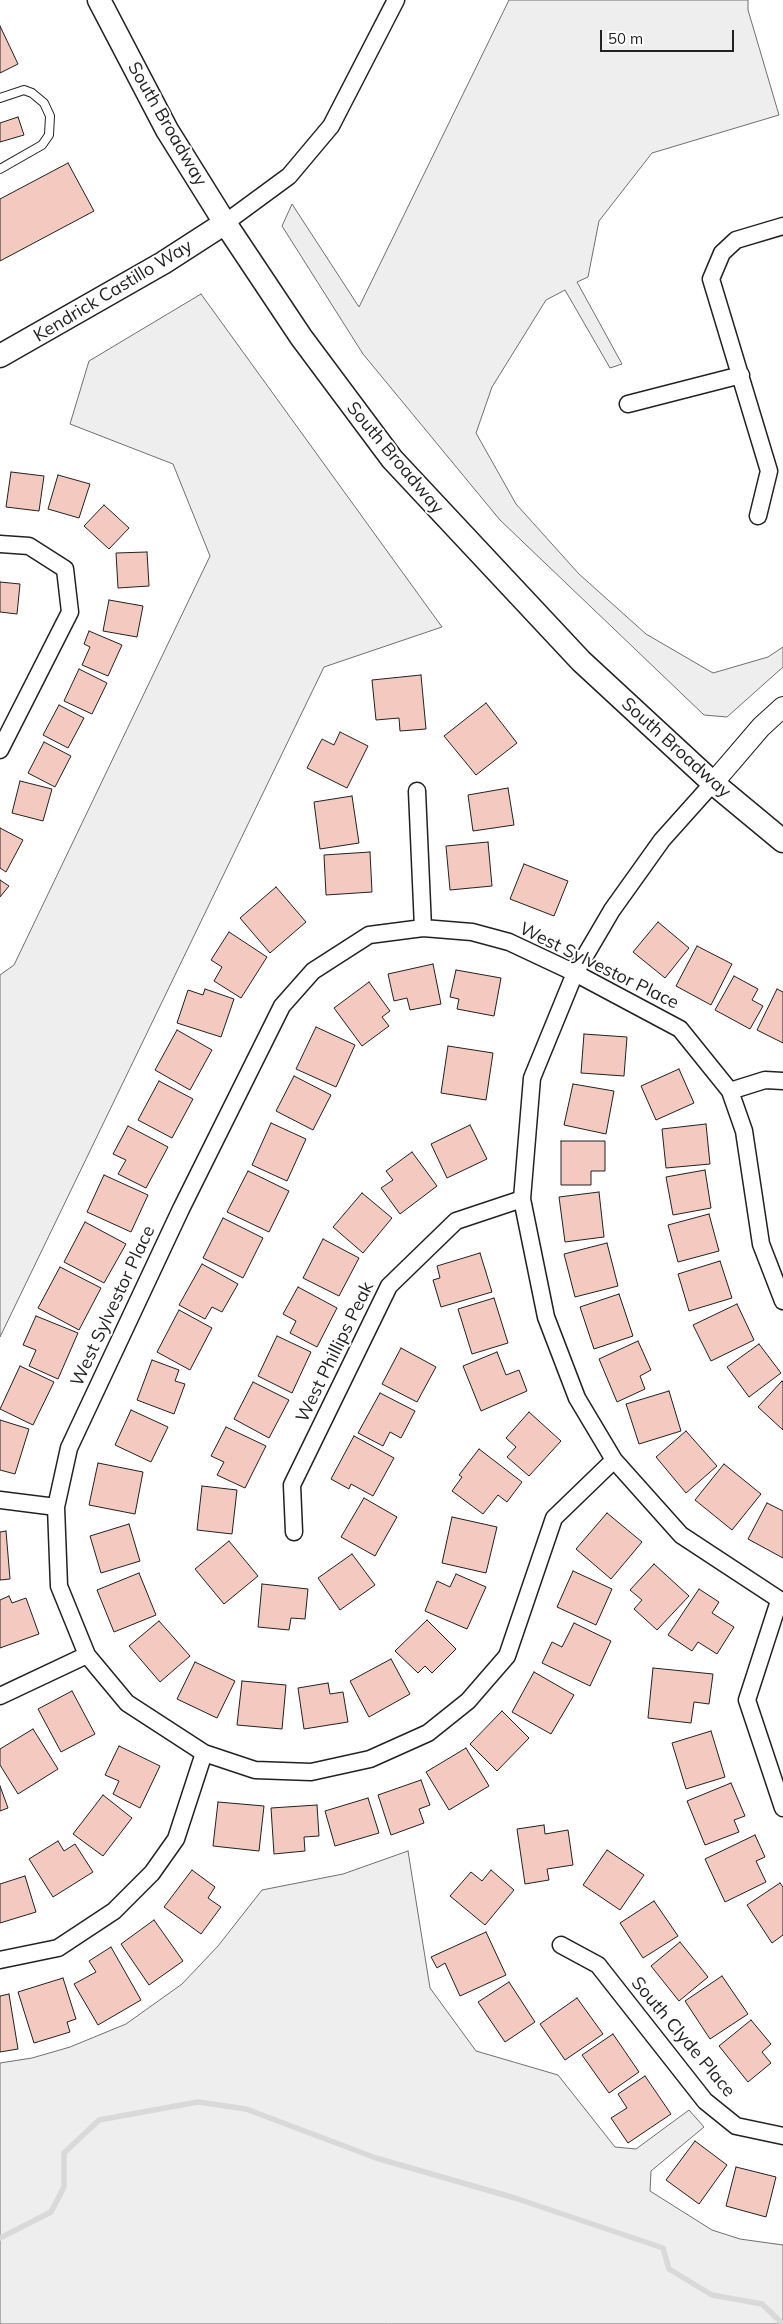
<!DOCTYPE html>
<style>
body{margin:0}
#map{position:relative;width:783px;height:2324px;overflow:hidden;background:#fff;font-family:Mulish,sans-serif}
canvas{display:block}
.scale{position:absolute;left:600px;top:30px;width:134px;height:22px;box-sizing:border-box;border:2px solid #222;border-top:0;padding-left:6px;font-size:15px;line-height:18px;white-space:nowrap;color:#222;-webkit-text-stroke:4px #fff;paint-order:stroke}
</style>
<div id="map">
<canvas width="783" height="2324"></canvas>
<div class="scale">50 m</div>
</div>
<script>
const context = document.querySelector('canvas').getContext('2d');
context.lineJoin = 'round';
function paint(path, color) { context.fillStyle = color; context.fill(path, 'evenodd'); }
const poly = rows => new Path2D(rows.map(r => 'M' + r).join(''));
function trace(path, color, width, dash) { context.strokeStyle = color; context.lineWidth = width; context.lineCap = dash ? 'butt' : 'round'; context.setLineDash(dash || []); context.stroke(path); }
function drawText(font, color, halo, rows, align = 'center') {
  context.font = font + ' Mulish,sans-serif'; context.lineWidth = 4; context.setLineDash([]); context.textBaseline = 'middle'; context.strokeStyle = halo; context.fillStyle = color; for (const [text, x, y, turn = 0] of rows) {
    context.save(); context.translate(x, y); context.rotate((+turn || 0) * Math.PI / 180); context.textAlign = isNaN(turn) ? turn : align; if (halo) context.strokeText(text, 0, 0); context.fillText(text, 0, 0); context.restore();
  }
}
const green = poly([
 [509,0,748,0,748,10,779,115,652,153,599,221,588,277,577,282,622,364,610,368,565,290,546,300,492,387,476,433,516,504,579,574,646,634,713,673,768,657,783,647,783,667,727,717,704,715,500,520,363,354,282,226,292,204,359,307,509,0],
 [201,294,442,627,324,667,0,1337,0,975,14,965,210,556,173,464,70,424,89,361,201,294],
 [408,1851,430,1988,476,2051,558,2075,615,2147,636,2149,689,2110,704,2127,651,2171,650,2191,712,2230,740,2239,783,2245,783,2324,0,2324,0,2063,32,2058,70,2047,126,2024,182,1984,218,1946,262,1890,343,1874,408,1851]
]);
const stream = poly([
 [0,2238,51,2212,64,2187,64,2153,99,2120,198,2102,246,2109,376,2158,515,2198,663,2248,669,2269,712,2295,762,2304,783,2324]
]);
const building = poly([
 [0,26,18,64,0,73,0,26],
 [18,117,24,135,0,142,0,123,18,117],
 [68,163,94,211,0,261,0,199,68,163],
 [11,472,44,476,39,511,6,507,11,472],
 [58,475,90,484,79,518,48,509,58,475],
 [104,505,129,528,109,549,84,526,104,505],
 [147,552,149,586,118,588,116,553,147,552],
 [0,582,20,584,17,614,0,612,0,582],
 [109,600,143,606,137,637,103,631,109,600],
 [89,631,122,645,108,676,82,665,90,647,84,644,89,631],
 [79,669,107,683,92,714,64,701,79,669],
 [421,675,426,729,400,731,399,718,376,720,372,680,421,675],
 [486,703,517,743,476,775,444,736,486,703],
 [59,705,84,718,68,748,43,735,59,705],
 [340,732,368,746,347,788,307,768,322,739,334,745,340,732],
 [44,742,71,756,55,787,28,773,44,742],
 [20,781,52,789,43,821,12,813,20,781],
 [508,788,514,825,473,831,468,795,508,788],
 [352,796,359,843,320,849,314,802,352,796],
 [0,828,23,840,6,872,0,868,0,828],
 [488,842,492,886,450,890,446,846,488,842],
 [370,852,372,892,326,895,324,855,370,852],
 [524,864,568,881,554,916,510,899,524,864],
 [0,880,9,886,0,897,0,880],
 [276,887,306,922,270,953,240,918,276,887],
 [658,922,689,948,665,978,633,952,658,922],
 [229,932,267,957,241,998,214,981,222,967,211,960,229,932],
 [697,946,732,964,711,1005,676,986,697,946],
 [433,964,441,1004,410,1010,407,998,394,1001,388,974,433,964],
 [456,970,501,978,494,1016,457,1009,459,999,450,997,456,970],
 [734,976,758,989,752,1000,763,1006,750,1029,715,1010,734,976],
 [369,982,390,1011,382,1017,389,1026,362,1046,334,1008,369,982],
 [205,989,234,999,221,1037,177,1023,188,990,203,995,205,989],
 [777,989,783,992,783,1043,757,1030,777,989],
 [316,1027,355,1045,336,1087,296,1069,316,1027],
 [177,1030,212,1050,190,1090,155,1070,177,1030],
 [584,1034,627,1037,624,1076,581,1073,584,1034],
 [448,1046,493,1053,486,1100,441,1093,448,1046],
 [679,1069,694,1103,656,1120,641,1086,679,1069],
 [294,1076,331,1095,313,1130,276,1111,294,1076],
 [159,1081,193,1099,172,1138,138,1120,159,1081],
 [573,1084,614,1091,606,1134,564,1125,573,1084],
 [271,1123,306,1139,287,1181,252,1165,271,1123],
 [706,1124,710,1164,666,1168,662,1129,706,1124],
 [470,1125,487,1159,447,1178,431,1144,470,1125],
 [128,1126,168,1147,146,1188,118,1174,126,1160,113,1154,128,1126],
 [561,1141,605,1141,605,1171,591,1171,591,1185,561,1185,561,1141],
 [412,1152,437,1186,400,1214,381,1188,393,1180,386,1171,412,1152],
 [705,1170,711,1208,673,1215,666,1177,705,1170],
 [248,1171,289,1191,269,1232,227,1212,248,1171],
 [104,1175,148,1195,131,1232,87,1212,104,1175],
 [599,1192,604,1237,565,1242,559,1197,599,1192],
 [362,1193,392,1218,363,1253,333,1227,362,1193],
 [709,1214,719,1251,678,1262,668,1225,709,1214],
 [223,1218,263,1238,243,1278,203,1258,223,1218],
 [85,1222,126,1244,104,1283,64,1262,85,1222],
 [323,1239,359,1258,339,1296,303,1278,323,1239],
 [607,1243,618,1286,575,1297,564,1254,607,1243],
 [480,1253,492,1292,441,1307,433,1280,440,1278,437,1266,480,1253],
 [720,1261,732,1298,689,1311,678,1274,720,1261],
 [202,1264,238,1284,222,1312,212,1307,205,1319,179,1305,202,1264],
 [60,1267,101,1288,79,1330,38,1308,60,1267],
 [298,1287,337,1308,317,1347,290,1333,296,1321,283,1314,298,1287],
 [619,1294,633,1336,594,1349,580,1307,619,1294],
 [494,1298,508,1343,472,1354,458,1309,494,1298],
 [737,1304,754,1340,711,1361,693,1325,737,1304],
 [179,1310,212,1328,190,1370,157,1352,179,1310],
 [36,1316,78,1333,58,1379,29,1366,36,1350,23,1345,36,1316],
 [277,1336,311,1352,292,1393,258,1376,277,1336],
 [638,1341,651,1370,640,1376,645,1389,617,1402,599,1359,638,1341],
 [759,1344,781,1373,749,1397,727,1367,759,1344],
 [401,1348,436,1367,417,1402,382,1384,401,1348],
 [497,1352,506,1375,519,1370,527,1391,481,1411,463,1366,497,1352],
 [152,1360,179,1370,175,1381,185,1384,174,1414,137,1400,152,1360],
 [20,1366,54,1382,33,1425,0,1409,20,1366],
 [782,1381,783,1382,783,1430,758,1407,782,1381],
 [253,1382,289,1400,269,1438,234,1419,253,1382],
 [669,1391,681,1431,639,1444,626,1404,669,1391],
 [380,1393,415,1411,401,1438,390,1432,383,1446,358,1433,380,1393],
 [131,1410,168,1427,151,1462,115,1445,131,1410],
 [529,1412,561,1441,529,1476,507,1457,516,1447,506,1438,529,1412],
 [0,1420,29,1429,15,1474,0,1470,0,1420],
 [226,1427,266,1446,245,1488,217,1475,224,1462,211,1456,226,1427],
 [686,1431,717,1466,686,1493,656,1457,686,1431],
 [354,1436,394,1458,373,1496,351,1484,349,1489,331,1479,354,1436],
 [479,1449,522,1482,507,1502,498,1495,483,1514,452,1491,462,1477,459,1475,479,1449],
 [98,1463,143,1472,135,1514,89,1505,98,1463],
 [724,1464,761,1494,732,1530,695,1500,724,1464],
 [202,1486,237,1490,232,1534,197,1530,202,1486],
 [364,1498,397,1517,375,1556,341,1537,364,1498],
 [767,1503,783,1511,783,1558,748,1539,767,1503],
 [607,1513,642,1542,611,1579,576,1549,607,1513],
 [452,1517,497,1527,486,1573,442,1563,452,1517],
 [129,1524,140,1561,101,1573,90,1536,129,1524],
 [6,1531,10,1579,0,1580,0,1532,6,1531],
 [229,1541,258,1576,224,1604,195,1569,229,1541],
 [352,1554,375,1585,340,1610,318,1578,352,1554],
 [654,1564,689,1596,657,1630,634,1609,642,1600,630,1590,654,1564],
 [573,1571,612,1589,596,1625,557,1607,573,1571],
 [139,1573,156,1615,114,1632,97,1590,139,1573],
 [456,1574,486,1587,467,1629,425,1611,437,1581,450,1587,456,1574],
 [262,1584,308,1589,305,1619,291,1618,289,1630,258,1627,262,1584],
 [699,1589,719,1602,712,1613,734,1627,717,1654,698,1642,692,1651,668,1635,699,1589],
 [9,1596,12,1603,26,1598,39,1634,0,1648,0,1600,9,1596],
 [427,1620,456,1649,432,1673,425,1666,418,1673,395,1651,427,1620],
 [159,1621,190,1656,160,1682,129,1646,159,1621],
 [574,1623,611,1641,590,1686,542,1663,552,1642,562,1647,574,1623],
 [391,1659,410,1694,369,1717,350,1681,391,1659],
 [195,1662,235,1681,217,1718,177,1699,195,1662],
 [653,1668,713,1674,709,1704,694,1702,691,1723,648,1718,653,1668],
 [534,1672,574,1695,551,1734,512,1712,534,1672],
 [242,1681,286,1685,282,1729,237,1725,242,1681],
 [328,1683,330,1694,343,1692,348,1722,304,1729,298,1688,328,1683],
 [72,1691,95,1734,61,1752,38,1709,72,1691],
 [502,1711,529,1738,497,1771,470,1744,502,1711],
 [33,1729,58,1769,18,1794,0,1765,0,1749,33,1729],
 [711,1731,725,1777,686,1789,672,1743,711,1731],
 [119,1746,160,1766,140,1808,113,1794,119,1781,105,1775,119,1746],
 [466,1748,489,1786,449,1810,426,1772,466,1748],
 [421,1780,430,1805,419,1809,424,1823,391,1835,378,1795,421,1780],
 [731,1783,745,1816,734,1820,739,1832,705,1845,687,1801,731,1783],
 [0,1786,8,1808,0,1811,0,1786],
 [103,1795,132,1818,103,1856,73,1834,103,1795],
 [368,1798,379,1833,335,1846,325,1811,368,1798],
 [218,1802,264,1806,259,1851,213,1846,218,1802],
 [317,1805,319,1836,304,1837,305,1851,274,1854,271,1808,317,1805],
 [544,1825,545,1834,568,1830,573,1865,547,1869,549,1880,525,1884,517,1829,544,1825],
 [755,1835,765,1857,756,1861,766,1882,725,1902,705,1859,755,1835],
 [58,1841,64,1851,75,1844,93,1872,53,1897,29,1859,58,1841],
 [607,1850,644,1875,620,1910,583,1885,607,1850],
 [192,1870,215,1887,208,1898,221,1907,201,1934,164,1907,192,1870],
 [491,1870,514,1890,485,1925,450,1896,471,1872,482,1881,491,1870],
 [25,1876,36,1912,0,1923,0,1884,25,1876],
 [780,1883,783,1887,783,1935,772,1943,747,1905,780,1883],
 [654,1901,678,1936,643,1958,620,1923,654,1901],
 [154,1920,183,1961,149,1985,121,1944,154,1920],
 [486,1932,506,1975,460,1996,445,1963,437,1968,431,1957,486,1932],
 [680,1942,708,1977,679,2001,651,1966,680,1942],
 [111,1947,141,2000,98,2025,74,1984,96,1972,89,1961,111,1947],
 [722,1976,748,2014,710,2039,685,2001,722,1976],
 [63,1978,76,2019,67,2022,70,2032,34,2043,18,1992,63,1978],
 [509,1982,535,2022,505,2042,478,2002,509,1982],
 [9,1994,18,2049,0,2052,0,1996,9,1994],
 [577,1998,603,2034,565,2060,540,2024,577,1998],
 [751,2020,771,2044,762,2052,771,2063,748,2082,719,2046,751,2020],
 [613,2034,639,2072,609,2093,582,2055,613,2034],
 [645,2076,671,2114,628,2143,611,2118,627,2108,618,2094,645,2076],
 [695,2141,727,2165,699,2204,666,2180,695,2141],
 [736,2167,776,2177,766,2217,726,2206,736,2167]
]);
const service = poly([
 [0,98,24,90,32,93,44,103,50,116,49,135,42,145,0,169]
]);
const minor = poly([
 [225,223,289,176,331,126,396,0],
 [628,404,741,375],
 [758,516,769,471,711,279,722,253,736,240,783,226],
 [0,544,29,546,65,569,70,612,0,750],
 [713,783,662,840,612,910,575,973,532,1078,522,1199,546,1317,577,1398,614,1460,681,1535,783,1602],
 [417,791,423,928],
 [730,1091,765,1080,783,1081],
 [614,1460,554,1518,507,1656,468,1701,428,1733,370,1759,311,1772,255,1770,204,1753,127,1703,87,1655,59,1586,56,1507,69,1448,181,1209,282,1006,313,971,369,935,423,928,472,932,509,942,575,973,680,1029,730,1091,744,1131,761,1244,783,1301],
 [0,1500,56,1507],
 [294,1532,292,1485,389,1286,456,1221,522,1199],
 [779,1601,747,1700,783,1808],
 [0,1696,87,1655],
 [561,1945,598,1965,705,2101,736,2126,783,2136],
 [0,1960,58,1948,114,1911,152,1873,176,1839,204,1753]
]);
const tertiary = poly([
 [713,783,761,727,783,707]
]);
const secondary = poly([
 [99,0,167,130,225,223,301,337,392,459,581,661,713,783,783,841],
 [0,356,163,263,225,223]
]);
const streetNames = [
 ["South Broadway",167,124,60],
 ["Kendrick Castillo Way",113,291,-31],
 ["South Broadway",395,458,50],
 ["South Broadway",676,748,42],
 ["West Sylvestor Place",599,966,26],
 ["West Sylvestor Place",113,1306,-65],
 ["West Phillips Peak",335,1352,-64],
 ["South Clyde Place",683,2037,50]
];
paint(green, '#eee');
trace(green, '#6f6f6f', 1);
trace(stream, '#d9d9d9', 5.5);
paint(building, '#f3c9c0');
trace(building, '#222', 1);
trace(service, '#222', 10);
trace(minor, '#222', 19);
trace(tertiary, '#222', 22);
trace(secondary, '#222', 25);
trace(service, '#fff', 8);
trace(minor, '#fff', 16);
trace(tertiary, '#fff', 20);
trace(secondary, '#fff', 22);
drawText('18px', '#222', '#fff', streetNames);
</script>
